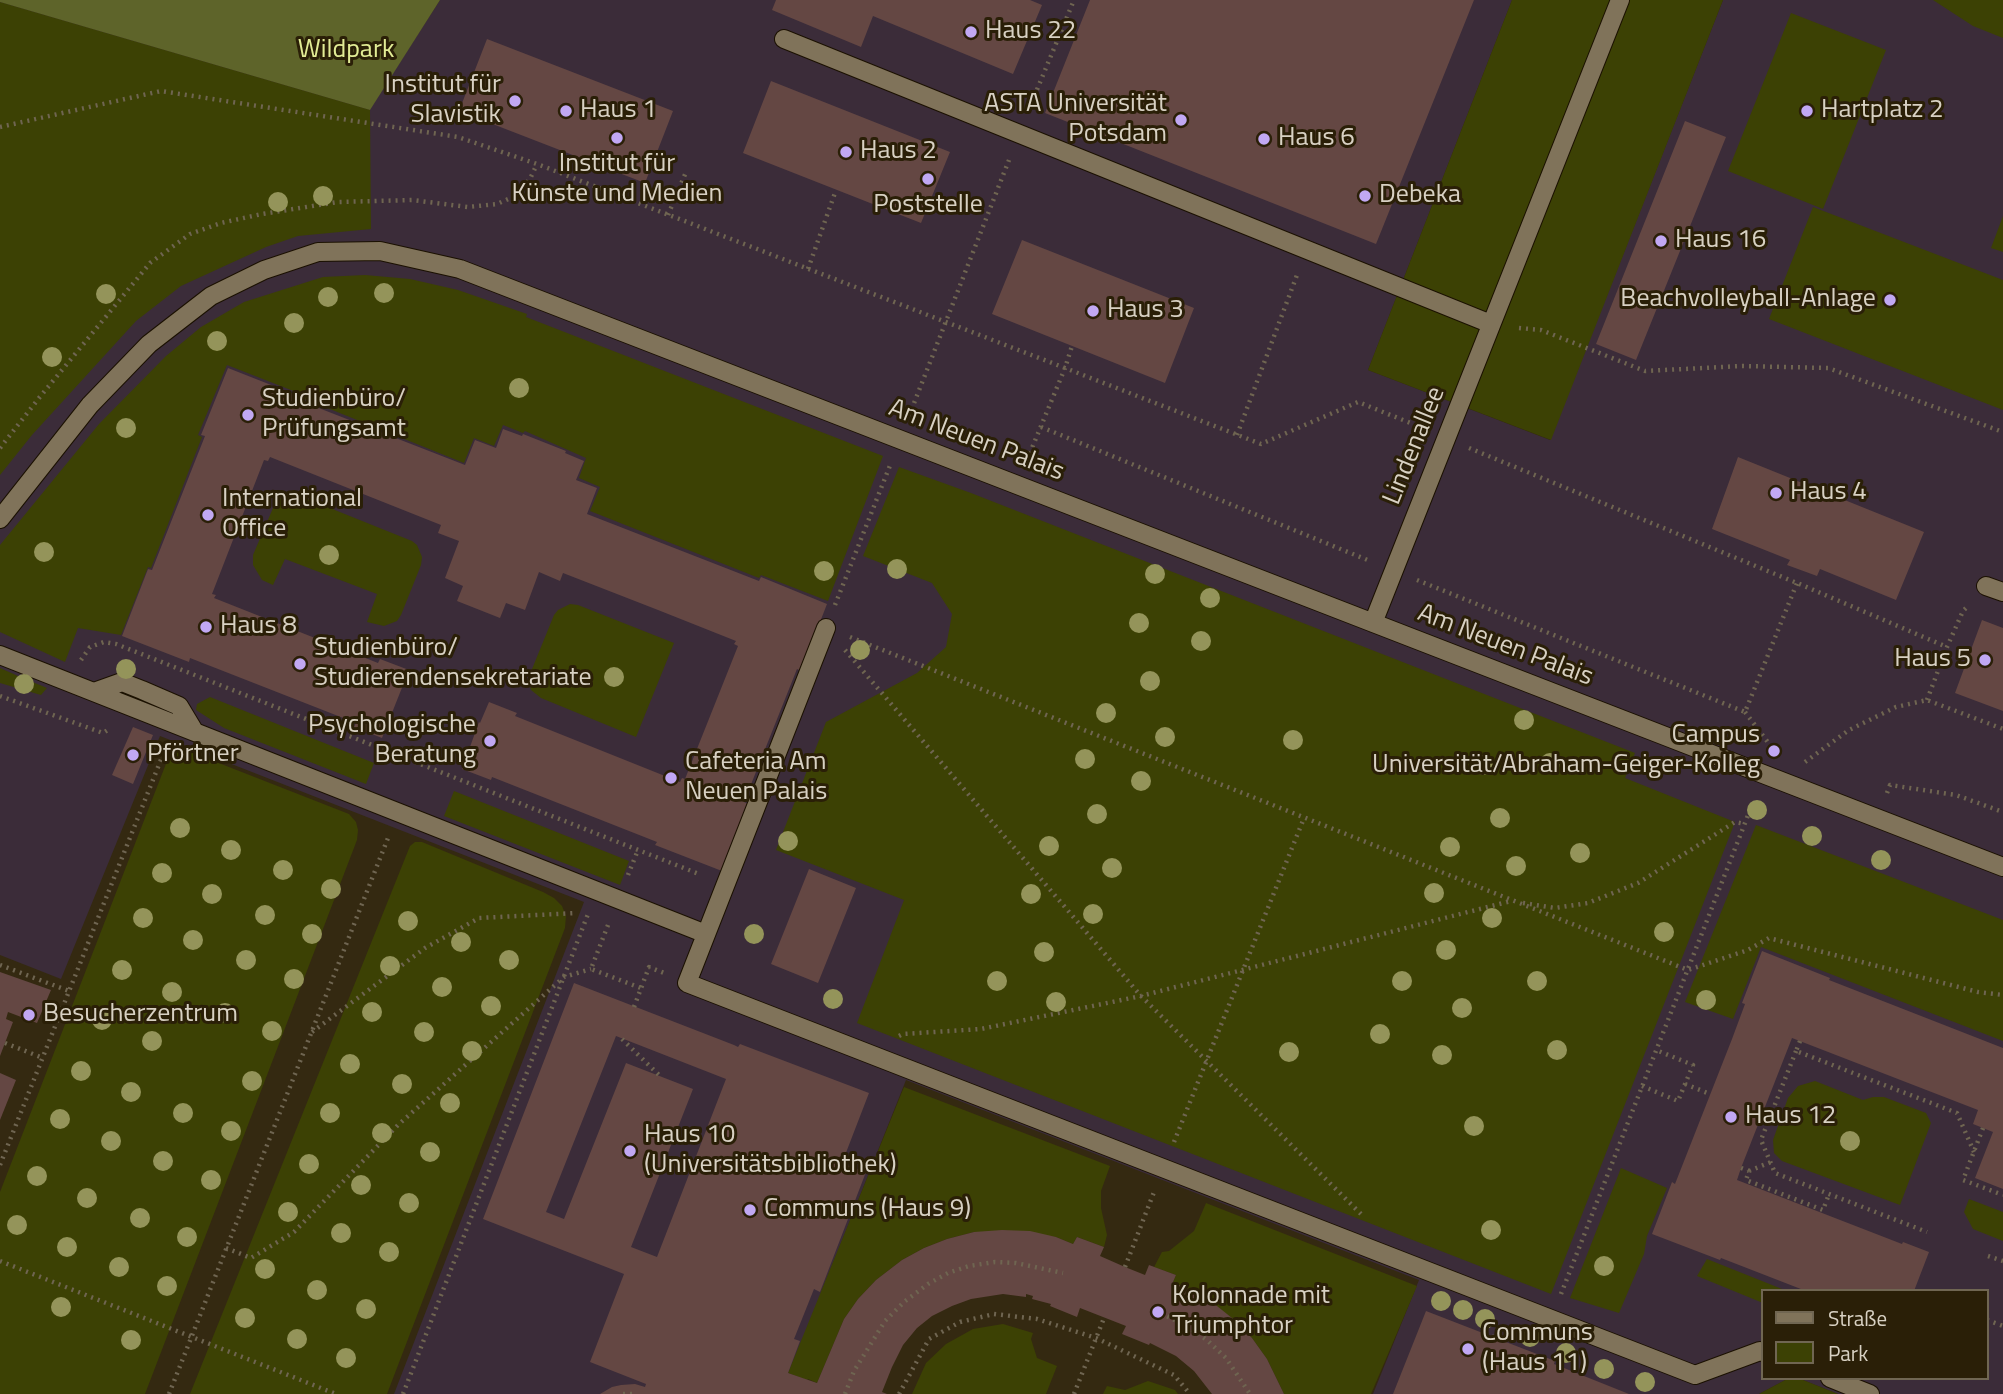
<!DOCTYPE html>
<meta charset="utf-8">
<style>
body{margin:0}
#map{position:relative;width:2003px;height:1394px;overflow:hidden;background:#342911;font-family:"Titillium Web",sans-serif}
canvas{display:block}
.legend{position:absolute;left:1761px;top:1289px;width:228px;height:91px;box-sizing:border-box;background:#2a1f07;border:2px solid #706652;margin:0;padding:9px 12px;list-style:none;font-size:21px;color:#d8d1c3}
.legend li{display:flex;align-items:center;gap:14px;height:35px}
.legend b{width:35px;border:2px solid #706652}
</style>
<div id="map">
<canvas width="2003" height="1394"></canvas>
<ul class="legend">
<li><b style="height:9px;background:#80735a"></b>Straße</li>
<li><b style="height:19px;background:#3c4104"></b>Park</li>
</ul>
</div>
<script>
const context = document.querySelector('canvas').getContext('2d');
context.lineJoin = 'round';
function paint(path, color) { context.fillStyle = color; context.fill(path, 'evenodd'); }
const poly = rows => new Path2D(rows.map(r => 'M' + r).join(''));
function trace(path, color, width, dash) { context.strokeStyle = color; context.lineWidth = width; context.lineCap = dash ? 'butt' : 'round'; context.setLineDash(dash || []); context.stroke(path); }
function drawText(font, color, halo, rows, align = 'center') {
  context.font = font + ' "Titillium Web",sans-serif'; context.lineWidth = 6; context.setLineDash([]); context.textBaseline = 'middle'; context.strokeStyle = halo; context.fillStyle = color; for (const [text, x, y, turn = 0] of rows) {
    context.save(); context.translate(x, y); context.rotate((+turn || 0) * Math.PI / 180); context.textAlign = isNaN(turn) ? turn : align; if (halo) context.strokeText(text, 0, 0); context.fillText(text, 0, 0); context.restore();
  }
}
const education = poly([
 [440,0,1512,0,1368,370,1550,440,1723,0,2003,0,2003,1394,1838,1394,1798,1378,1987,1378,1987,1291,1763,1291,1763,1378,1789,1378,1759,1394,1373,1394,1419,1280,906,1080,781,1394,394,1394,584,902,160,736,61,979,0,955,0,2,369,110]
]);
const green = poly([
 [1512,0,1723,0,1551,440,1368,370],
 [1933,0,2003,0,2003,38,1973,26],
 [0,2,370,110,371,229,298,236,266,247,181,286,136,321,32,435,0,475],
 [1791,13,1886,50,1823,209,1728,171],
 [1813,207,2003,280,2003,410,1769,319],
 [2003,216,2003,252,1991,248],
 [365,275,410,279,458,290,527,314,526,317,883,456,828,601,761,575,759,578,590,511,600,487,579,478,586,458,525,431,523,433,503,425,494,446,474,438,464,463,295,395,296,392,227,365,198,435,202,437,151,568,148,567,121,635,78,628,65,662,0,632,0,545,99,424,166,356,201,327,244,302,323,277],
 [899,467,971,493,1635,753,1625,778,1735,822,1551,1294,857,1023,904,900,776,850,826,722,917,673,946,647,952,614,932,583,863,556],
 [291,496,300,496,412,541,417,545,422,557,421,565,401,615,397,621,384,626,367,622,377,594,285,559,273,585,262,580,253,565,253,555,276,501,283,497],
 [570,604,578,605,674,643,636,737,541,698,531,690,529,682,530,674,554,615,558,610],
 [0,668,18,676,47,688,41,695,0,683],
 [210,697,374,763,366,784,224,728,196,710,197,704],
 [178,748,183,749,349,814,356,822,358,830,357,840,145,1394,0,1394,0,1192,169,756],
 [454,791,629,861,620,885,444,816],
 [1756,825,2003,920,2003,1041,1761,947,1733,1019,1685,1002],
 [415,842,422,842,543,892,554,898,562,906,566,916,565,928,387,1394,190,1394,410,846],
 [1815,1081,1863,1100,1873,1097,1884,1097,1926,1113,1931,1123,1900,1205,1782,1161,1774,1153,1773,1140,1788,1098,1798,1086],
 [904,1087,1110,1166,1101,1191,1101,1208,1107,1235,1104,1247,1077,1237,1073,1244,1056,1237,974,1232,947,1239,924,1248,902,1260,876,1280,858,1299,844,1319,817,1383,808,1379,807,1380,788,1373],
 [1621,1168,1667,1188,1647,1236,1644,1254,1619,1313,1570,1298],
 [1969,1199,2003,1212,2003,1241,1973,1229,1964,1212],
 [1206,1203,1417,1286,1371,1394,1284,1394,1267,1359,1252,1338,1232,1318,1197,1293,1173,1282,1176,1275,1154,1267,1162,1252,1169,1251,1194,1231],
 [1707,1259,1787,1291,1763,1291,1763,1303,1697,1276],
 [1003,1324,1033,1333,1031,1339,1037,1358,1057,1366,1046,1394,912,1394,926,1363,946,1344,973,1329],
 [1789,1378,1798,1378,1838,1394,1759,1394],
 [1148,1381,1175,1390,1178,1394,1103,1394,1107,1386,1125,1390]
]);
const forest = poly([
 [0,0,440,0,370,110,0,2]
]);
const building = poly([
 [776,0,1030,0,1042,5,1013,74,873,16,861,47,772,10],
 [1090,0,1474,0,1376,244,1045,113],
 [487,39,673,111,645,183,459,111],
 [771,81,950,152,921,223,743,153],
 [1685,121,1726,137,1636,360,1596,344],
 [1022,240,1194,308,1165,383,992,314],
 [228,368,294,394,293,398,465,465,475,440,496,448,503,429,522,436,523,434,566,451,565,453,584,461,576,480,597,488,587,514,759,581,761,577,827,604,801,671,797,669,744,802,748,804,722,871,655,845,657,842,492,777,491,780,462,769,479,722,480,723,489,702,517,713,515,716,680,782,682,778,685,779,738,646,734,644,736,641,658,610,563,573,560,581,539,572,525,610,506,603,500,618,457,601,463,586,445,578,459,541,438,533,441,525,270,457,268,461,264,460,212,594,216,595,214,598,378,663,380,659,409,670,382,738,354,727,356,723,190,658,189,662,122,636,148,569,152,570,205,436,201,435],
 [1738,457,1924,532,1896,600,1820,569,1817,576,1787,565,1790,560,1712,529],
 [1982,620,2003,628,2003,711,1955,693],
 [133,727,153,735,133,784,112,775],
 [809,869,856,888,818,983,771,964],
 [1762,951,1830,978,1829,980,2003,1048,2003,1189,1975,1178,1993,1132,1973,1124,1978,1110,1792,1038,1741,1168,1737,1180,1902,1244,1903,1242,1929,1252,1914,1291,1806,1291,1721,1258,1720,1260,1652,1234,1672,1182,1675,1184,1732,1039,1745,1004,1742,1003],
 [0,972,51,990,37,1023,8,1012,6,1019,13,1022,0,1056],
 [574,983,734,1045,738,1047,740,1044,869,1093,842,1163,866,1172,820,1292,814,1289,794,1339,800,1341,788,1373,817,1383,844,1319,858,1299,876,1280,902,1260,924,1248,947,1239,974,1232,1002,1230,1030,1231,1056,1237,1073,1244,1077,1237,1104,1247,1100,1256,1125,1267,1145,1275,1149,1265,1176,1275,1173,1282,1197,1293,1212,1302,1232,1318,1252,1338,1267,1359,1284,1394,1212,1394,1194,1371,1176,1356,1150,1343,1149,1345,1122,1334,1126,1326,1080,1308,1077,1317,1050,1306,1051,1304,1032,1299,1033,1296,1026,1294,1026,1297,1003,1294,971,1299,952,1306,932,1316,917,1328,903,1345,892,1367,882,1392,887,1394,600,1394,612,1387,621,1385,635,1384,645,1387,646,1384,590,1362,624,1274,483,1219],
 [616,1036,726,1079,657,1257,631,1247,693,1089,626,1063,564,1219,546,1212],
 [0,1073,16,1080,0,1120],
 [1426,1311,1555,1361,1554,1364,1629,1394,1393,1394]
]);
const path = poly([
 [1029,109,1074,0],
 [0,127,161,91,458,137,537,164,1065,368,1072,346],
 [668,215,686,172],
 [808,269,836,190],
 [1519,328,1541,330,1645,371,1742,366,1828,368,2003,432],
 [909,416,1009,160],
 [1041,427,1370,561],
 [1237,435,1297,275],
 [0,448,39,398,150,263,190,234,221,223,262,214,338,202,412,200,468,207,497,204,515,196,530,179,537,164],
 [1469,448,1797,583,1947,647],
 [1027,460,1065,368,1261,444,1358,402,1423,428],
 [1417,580,1745,712,1797,583],
 [835,605,891,463],
 [850,637,1688,970,1748,950,1769,938,1978,992,2003,995],
 [845,650,1141,996,1361,1214],
 [81,660,90,647,104,642,116,644,699,874],
 [0,696,103,733,111,728],
 [1927,700,1947,647,1963,611,1969,605],
 [1745,712,1770,745],
 [1805,762,1849,730,1896,707,1927,700,2003,729],
 [1887,793,1890,785,1956,795,2003,812],
 [628,875,638,850],
 [1523,903,1555,908,1588,903,1638,883,1735,822,1745,824],
 [608,925,591,969,641,988],
 [0,965,69,991],
 [634,1007,649,967,664,973],
 [312,1032,425,948,479,918,576,913],
 [899,1036,903,1034,981,1029,1141,996,1511,901],
 [622,1039,660,1076],
 [1800,1041,1796,1051,1957,1113,1974,1152],
 [5,1043,43,1058],
 [1796,1051,1761,1140,1775,1173,1927,1232],
 [1685,1084,1710,1094],
 [1642,1086,1678,1101,1693,1065,1656,1050],
 [1983,1128,1963,1180,2003,1195],
 [1174,1142,1304,818],
 [0,1165,166,747],
 [1741,1168,1749,1171,1746,1180,1823,1210,1829,1194],
 [1749,1171,1771,1162],
 [226,1248,251,1258,294,1232,398,1125,564,977,591,969],
 [1988,1256,2003,1261],
 [0,1261,336,1394],
 [1125,1267,1154,1192],
 [1561,1294,1754,800],
 [1161,1313,1188,1327,1207,1340,1226,1358,1250,1394],
 [1987,1320,2003,1326],
 [1494,1337,1499,1326],
 [169,1394,388,838],
 [403,1394,588,914],
 [623,1394,634,1394],
 [845,1394,854,1371,885,1321,904,1302,928,1284,948,1273,969,1266,995,1262,1016,1263,1063,1273],
 [899,1394,929,1339,960,1322,994,1314,1037,1319,1096,1338,1174,1375,1190,1394],
 [1074,1394,1104,1318]
]);
const minor = poly([
 [784,39,1491,324],
 [0,519,90,405,149,344,211,296,264,270,318,252,380,251,460,269,2003,867],
 [1986,586,2003,592],
 [1373,623,1620,0],
 [826,628,687,983,1695,1375,1760,1351,1763,1352],
 [0,655,706,934],
 [94,692,122,682,142,690,179,706,194,731],
 [1830,1378,1870,1394]
]);
const trees = [
 [323,196],
 [278,202],
 [384,293],
 [106,294],
 [328,297],
 [294,323],
 [217,341],
 [52,357],
 [519,388],
 [126,428],
 [44,552],
 [329,555],
 [897,569],
 [824,571],
 [1155,574],
 [1210,598],
 [1139,623],
 [1201,641],
 [860,650],
 [126,669],
 [614,677],
 [1150,681],
 [24,684],
 [1106,713],
 [1524,720],
 [1165,737],
 [1293,740],
 [1085,759],
 [1550,763],
 [1483,765],
 [1141,781],
 [1757,810],
 [1097,814],
 [1500,818],
 [180,828],
 [1812,836],
 [788,841],
 [1049,846],
 [1450,847],
 [231,850],
 [1580,853],
 [1881,860],
 [1516,866],
 [1112,868],
 [283,870],
 [162,873],
 [331,889],
 [1434,893],
 [212,894],
 [1031,894],
 [1093,914],
 [265,915],
 [143,918],
 [1492,918],
 [408,921],
 [1664,932],
 [312,934],
 [754,934],
 [193,940],
 [461,942],
 [1446,950],
 [1044,952],
 [246,960],
 [509,960],
 [390,966],
 [122,970],
 [294,979],
 [997,981],
 [1402,981],
 [1537,981],
 [442,987],
 [172,992],
 [833,999],
 [1706,1000],
 [1056,1002],
 [491,1006],
 [1462,1008],
 [372,1012],
 [225,1013],
 [102,1020],
 [272,1031],
 [424,1032],
 [1380,1034],
 [152,1041],
 [1557,1050],
 [472,1051],
 [1289,1052],
 [1442,1055],
 [350,1064],
 [81,1071],
 [252,1081],
 [402,1084],
 [131,1092],
 [450,1103],
 [183,1113],
 [330,1113],
 [60,1119],
 [1474,1126],
 [231,1131],
 [382,1133],
 [111,1141],
 [1850,1141],
 [430,1152],
 [163,1161],
 [309,1164],
 [37,1176],
 [211,1180],
 [361,1185],
 [87,1198],
 [409,1203],
 [288,1212],
 [140,1218],
 [17,1225],
 [1491,1230],
 [341,1233],
 [187,1237],
 [67,1247],
 [389,1252],
 [1604,1266],
 [119,1267],
 [265,1269],
 [167,1286],
 [317,1290],
 [1441,1301],
 [61,1307],
 [366,1309],
 [1463,1310],
 [245,1318],
 [1485,1319],
 [1530,1337],
 [297,1339],
 [131,1340],
 [1566,1353],
 [346,1358],
 [1604,1369],
 [1645,1382]
];
const markers = [
 [971,32,7,"#c1a8f3"],
 [515,101,7,"#c1a8f3"],
 [566,111,7,"#c1a8f3"],
 [1807,111,7,"#c1a8f3"],
 [1181,120,7,"#c1a8f3"],
 [617,138,7,"#c1a8f3"],
 [1264,139,7,"#c1a8f3"],
 [846,152,7,"#c1a8f3"],
 [928,179,7,"#c1a8f3"],
 [1365,196,7,"#c1a8f3"],
 [1661,241,7,"#c1a8f3"],
 [1890,300,7,"#c1a8f3"],
 [1093,311,7,"#c1a8f3"],
 [248,415,7,"#c1a8f3"],
 [1776,493,7,"#c1a8f3"],
 [208,515,7,"#c1a8f3"],
 [206,627,7,"#c1a8f3"],
 [1985,660,7,"#c1a8f3"],
 [300,664,7,"#c1a8f3"],
 [490,741,7,"#c1a8f3"],
 [1774,751,7,"#c1a8f3"],
 [133,755,7,"#c1a8f3"],
 [671,778,7,"#c1a8f3"],
 [29,1015,7,"#c1a8f3"],
 [1731,1117,7,"#c1a8f3"],
 [630,1151,7,"#c1a8f3"],
 [750,1210,7,"#c1a8f3"],
 [1158,1312,7,"#c1a8f3"],
 [1468,1349,7,"#c1a8f3"]
];
const poiNames = [
 ["Haus 22",985,32],
 ["Institut für",501,86,"right"],
 ["Slavistik",501,116,"right"],
 ["ASTA Universität",1167,105,"right"],
 ["Potsdam",1167,135,"right"],
 ["Haus 1",580,111],
 ["Hartplatz 2",1821,111],
 ["Haus 6",1278,139],
 ["Haus 2",860,152],
 ["Institut für",617,165,"center"],
 ["Künste und Medien",617,195,"center"],
 ["Debeka",1379,196],
 ["Poststelle",928,206,"center"],
 ["Haus 16",1675,241],
 ["Beachvolleyball-Anlage",1876,300,"right"],
 ["Haus 3",1107,311],
 ["Studienbüro/",262,400],
 ["Prüfungsamt",262,430],
 ["Haus 4",1790,493],
 ["International",222,500],
 ["Office",222,530],
 ["Haus 8",220,627],
 ["Studienbüro/",314,649],
 ["Studierendensekretariate",314,679],
 ["Haus 5",1971,660,"right"],
 ["Psychologische",476,726,"right"],
 ["Beratung",476,756,"right"],
 ["Campus",1760,736,"right"],
 ["Universität/Abraham-Geiger-Kolleg",1760,766,"right"],
 ["Pförtner",147,755],
 ["Cafeteria Am",685,763],
 ["Neuen Palais",685,793],
 ["Besucherzentrum",43,1015],
 ["Haus 12",1745,1117],
 ["Haus 10",644,1136],
 ["(Universitätsbibliothek)",644,1166],
 ["Communs (Haus 9)",764,1210],
 ["Kolonnade mit",1172,1297],
 ["Triumphtor",1172,1327],
 ["Communs",1482,1334],
 ["(Haus 11)",1482,1364]
];
const parkNames = [
 ["Wildpark",346,51]
];
const streetNames = [
 ["Am Neuen Palais",976,441,21],
 ["Lindenallee",1415,446,-68],
 ["Am Neuen Palais",1505,646,21]
];
paint(education, '#3b2c39');
paint(green, '#3c4104');
paint(forest, '#5e642a');
paint(building, '#644743');
trace(minor, '#1b1100', 20);
trace(path, '#6f6551', 4.5, [2, 5]);
trace(minor, '#80735a', 18);
context.fillStyle = '#94945a';
for (const [x, y] of trees) { context.beginPath(); context.arc(x, y, 10, 0, 2 * Math.PI); context.fill(); }
for (const [x, y, r, color] of markers) { const dot = new Path2D(); dot.arc(x, y, r, 0, 2 * Math.PI); context.fillStyle = color; context.fill(dot); trace(dot, '#2a1f07', 2.5); }
drawText('26px', '#d8d1c3', '#2a1f07', poiNames, 'left');
drawText('26px', '#e2ec95', '#2a1f07', parkNames);
drawText('26px', '#d8d1c3', '#2a1f07', streetNames);
</script>
